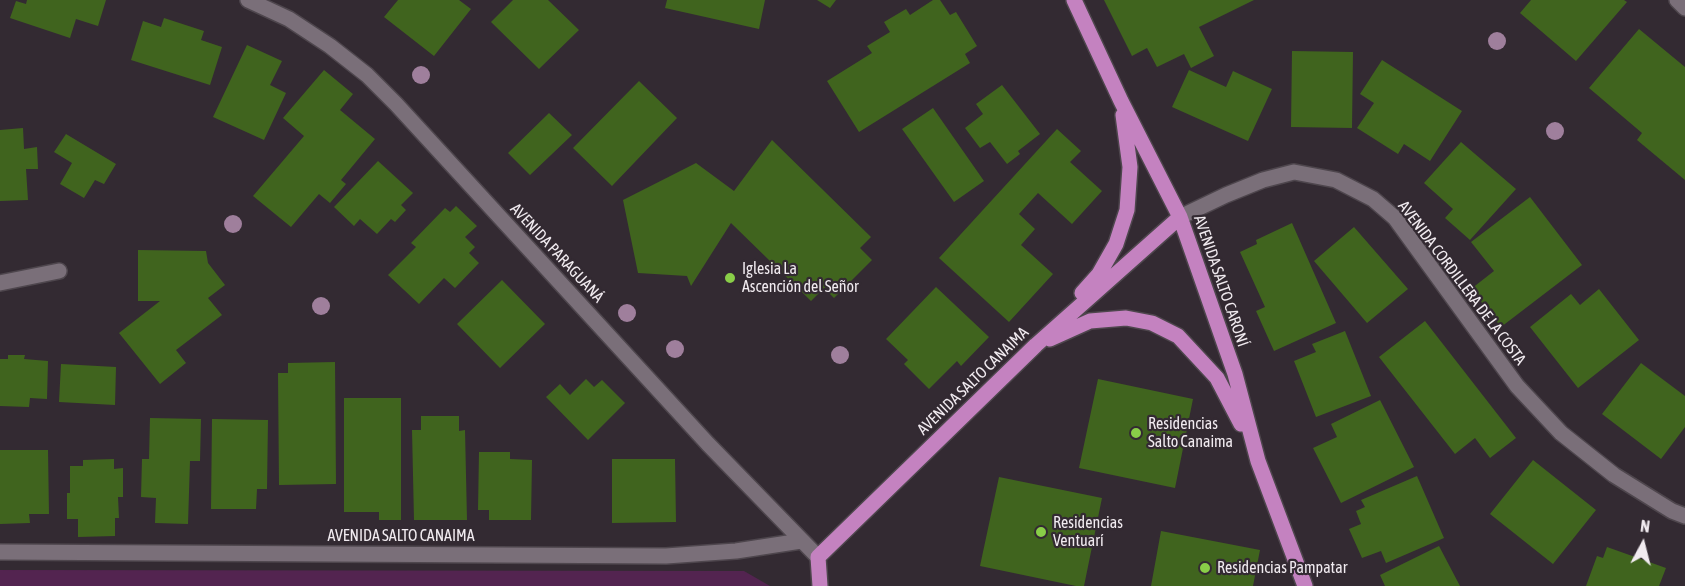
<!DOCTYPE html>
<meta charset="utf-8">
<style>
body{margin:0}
#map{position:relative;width:1685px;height:586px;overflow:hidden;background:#332a32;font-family:"Asap Condensed",sans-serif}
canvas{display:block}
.north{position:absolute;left:1613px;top:514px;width:60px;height:60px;-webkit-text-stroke:4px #332a32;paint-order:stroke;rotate:7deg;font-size:16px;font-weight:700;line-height:24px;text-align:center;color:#f1ebf0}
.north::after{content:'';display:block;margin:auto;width:21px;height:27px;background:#f1ebf0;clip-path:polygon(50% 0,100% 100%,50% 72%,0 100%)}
</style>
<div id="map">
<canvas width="1685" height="586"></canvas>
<div class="north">N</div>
</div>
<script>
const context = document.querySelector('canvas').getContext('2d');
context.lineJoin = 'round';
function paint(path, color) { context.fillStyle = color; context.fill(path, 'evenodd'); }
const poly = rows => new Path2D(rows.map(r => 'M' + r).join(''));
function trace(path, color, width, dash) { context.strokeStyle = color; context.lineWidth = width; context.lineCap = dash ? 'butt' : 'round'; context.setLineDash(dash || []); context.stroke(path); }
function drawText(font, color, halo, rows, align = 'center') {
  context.font = font + ' "Asap Condensed",sans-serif'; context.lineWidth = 4.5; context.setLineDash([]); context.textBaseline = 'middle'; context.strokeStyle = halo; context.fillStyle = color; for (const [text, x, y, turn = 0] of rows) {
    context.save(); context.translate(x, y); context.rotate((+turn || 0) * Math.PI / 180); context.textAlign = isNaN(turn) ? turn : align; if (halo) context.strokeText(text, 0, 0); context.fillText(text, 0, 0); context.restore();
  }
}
const green = poly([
 [0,570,744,571,770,586,0,586]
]);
const building = poly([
 [27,0,106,0,98,26,76,19,70,38,10,18,16,1,26,4],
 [398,0,459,0,471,9,434,56,384,17],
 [513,0,548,0,579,30,539,69,491,22],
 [667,0,765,0,759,29,665,8],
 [817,0,836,0,830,8],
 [933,0,940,0,950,15,956,12,977,46,965,54,970,63,859,132,827,81,872,53,867,46,890,32,884,22,906,9,910,15],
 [1104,0,1254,0,1199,27,1214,56,1191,68,1184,54,1157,67,1147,48,1132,56],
 [1531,0,1624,0,1627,2,1576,61,1520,13],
 [164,18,204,31,201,40,222,47,210,85,131,60,143,21,161,27],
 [1639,29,1685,67,1685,180,1637,140,1642,133,1589,88],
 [247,45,282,61,270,85,286,93,264,140,213,117],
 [1292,51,1353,52,1352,128,1291,127],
 [1382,60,1462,111,1430,161,1404,144,1398,154,1357,128,1374,103,1360,94],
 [324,70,353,94,340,110,375,139,341,180,346,184,330,203,319,194,291,227,253,196,304,136,283,118],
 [1189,70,1226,87,1233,71,1272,89,1248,141,1172,107],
 [639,81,677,118,612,186,573,148],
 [1002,85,1040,134,1018,151,1020,154,1007,164,990,142,980,148,965,128,983,114,976,104],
 [933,108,984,181,954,202,902,129],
 [549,113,572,135,530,175,508,153],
 [23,128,24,149,37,147,38,169,26,169,28,200,0,201,0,130],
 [1057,129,1081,151,1070,162,1102,191,1072,224,1038,193,1019,214,1035,229,1021,245,1053,274,1009,322,939,258],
 [66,134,116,164,104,184,95,180,84,198,60,184,72,163,54,152],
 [772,140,871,237,860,248,872,260,834,298,824,288,811,301,731,223,691,286,687,276,638,273,623,200,696,163,734,191],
 [1461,142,1516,189,1470,240,1445,218,1453,209,1424,183],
 [378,161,413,193,401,205,406,210,395,222,391,219,377,234,360,219,354,226,334,207],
 [1530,197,1582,265,1501,327,1471,289,1494,271,1471,242],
 [456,206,477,226,465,237,475,247,469,253,479,263,455,288,444,278,419,304,388,275,416,247,411,243,445,208,450,212],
 [1292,223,1336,323,1274,351,1256,311,1265,307,1240,252,1257,244,1256,240],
 [1354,227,1408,289,1367,323,1314,261],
 [138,250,206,251,208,263,225,285,208,298,222,315,176,350,186,363,160,384,119,333,160,301,138,301],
 [502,280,545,324,500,368,457,324],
 [936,287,989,337,961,366,957,361,929,389,904,364,908,360,886,339],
 [1599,289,1639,340,1578,388,1530,327,1571,294,1580,305],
 [1425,321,1516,438,1490,458,1475,438,1455,454,1379,357],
 [1345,331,1371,396,1316,417,1294,361,1316,352,1312,344],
 [8,355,25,355,24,359,48,361,47,399,30,398,29,407,0,406,0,359,8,359],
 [335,362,336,484,279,485,278,373,288,373,288,363],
 [1641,363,1685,396,1685,427,1661,459,1602,414],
 [61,364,116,367,115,405,59,402],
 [586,379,594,387,602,380,625,403,588,440,546,397,560,384,570,395],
 [1098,379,1193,399,1175,488,1079,468],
 [344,398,401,398,401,520,379,520,379,512,344,512],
 [1380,400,1414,467,1341,503,1313,448,1337,437,1331,424],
 [421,416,459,416,459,431,465,430,467,520,414,520,412,430,421,430],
 [150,418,201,419,200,461,190,461,188,524,155,523,156,498,141,497,142,459,149,459],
 [212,419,268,420,267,489,257,489,256,509,211,509],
 [0,450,48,450,49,514,29,514,30,523,0,524],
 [479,452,510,452,510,459,532,460,531,520,489,520,489,510,478,510],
 [114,459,114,469,123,468,123,497,118,497,119,518,115,518,115,536,78,537,78,519,67,519,67,493,70,493,70,466,83,466,83,460],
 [612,459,675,459,676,522,612,523],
 [1533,460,1596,510,1553,564,1490,514],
 [1417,476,1444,538,1386,563,1381,551,1362,558,1349,529,1361,524,1356,511,1365,507,1361,500],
 [999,477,1102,498,1084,586,1076,586,980,566],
 [1161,531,1260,550,1253,586,1151,586],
 [1439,546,1460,586,1385,586,1380,575],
 [1607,547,1666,568,1659,586,1586,586,1597,556,1603,558]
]);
const minor = poly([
 [248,0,289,19,330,46,367,75,396,104,708,444,818,557],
 [1677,0,1685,8],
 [1180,217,1226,195,1263,180,1294,172,1336,180,1373,199,1395,218,1517,386,1561,433,1614,475,1672,511,1685,516],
 [0,283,59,271],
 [0,552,666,556,736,551,801,541]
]);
const major = poly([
 [1074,0,1121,101,1180,217,1235,374,1258,461,1305,586],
 [1082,293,1099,274,1116,244,1127,210,1130,167,1123,115],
 [1050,339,1090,321,1126,318,1152,323,1178,336,1217,378,1241,424],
 [820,586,818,557,1036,345,1180,217]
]);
const trees = [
 [1497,41],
 [421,75],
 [1555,131],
 [233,224],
 [321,306],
 [627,313],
 [675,349],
 [840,355]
];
const markers = [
 [730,278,6,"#89ce48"],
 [1136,433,6,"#89ce48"],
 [1041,532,6,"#89ce48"],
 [1205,568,6,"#89ce48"]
];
const streetNames = [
 ["AVENIDA PARAGUANÁ",557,253,47],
 ["AVENIDA SALTO CARONÍ",1221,281,71],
 ["AVENIDA CORDILLERA DE LA COSTA",1462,283,53],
 ["AVENIDA SALTO CANAIMA",973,381,-44],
 ["AVENIDA SALTO CANAIMA",401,536]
];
const poiNames = [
 ["Iglesia La",742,269],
 ["Ascención del Señor",742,287],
 ["Residencias",1148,424],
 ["Salto Canaima",1148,442],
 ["Residencias",1053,523],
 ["Ventuarí",1053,541],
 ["Residencias Pampatar",1217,568]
];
paint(green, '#532450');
paint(building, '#40641e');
trace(minor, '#4e464d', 18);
trace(major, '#4e464d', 18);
trace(minor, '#7a6f79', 15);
trace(major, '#c482c0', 15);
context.fillStyle = '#9f7f9c';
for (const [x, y] of trees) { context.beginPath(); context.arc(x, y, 9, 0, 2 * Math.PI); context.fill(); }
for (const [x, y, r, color] of markers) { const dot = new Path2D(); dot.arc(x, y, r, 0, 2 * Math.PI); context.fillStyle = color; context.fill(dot); trace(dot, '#332a32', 2); }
drawText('16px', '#f1ebf0', '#332a32', streetNames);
drawText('16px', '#f1ebf0', '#332a32', poiNames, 'left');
</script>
